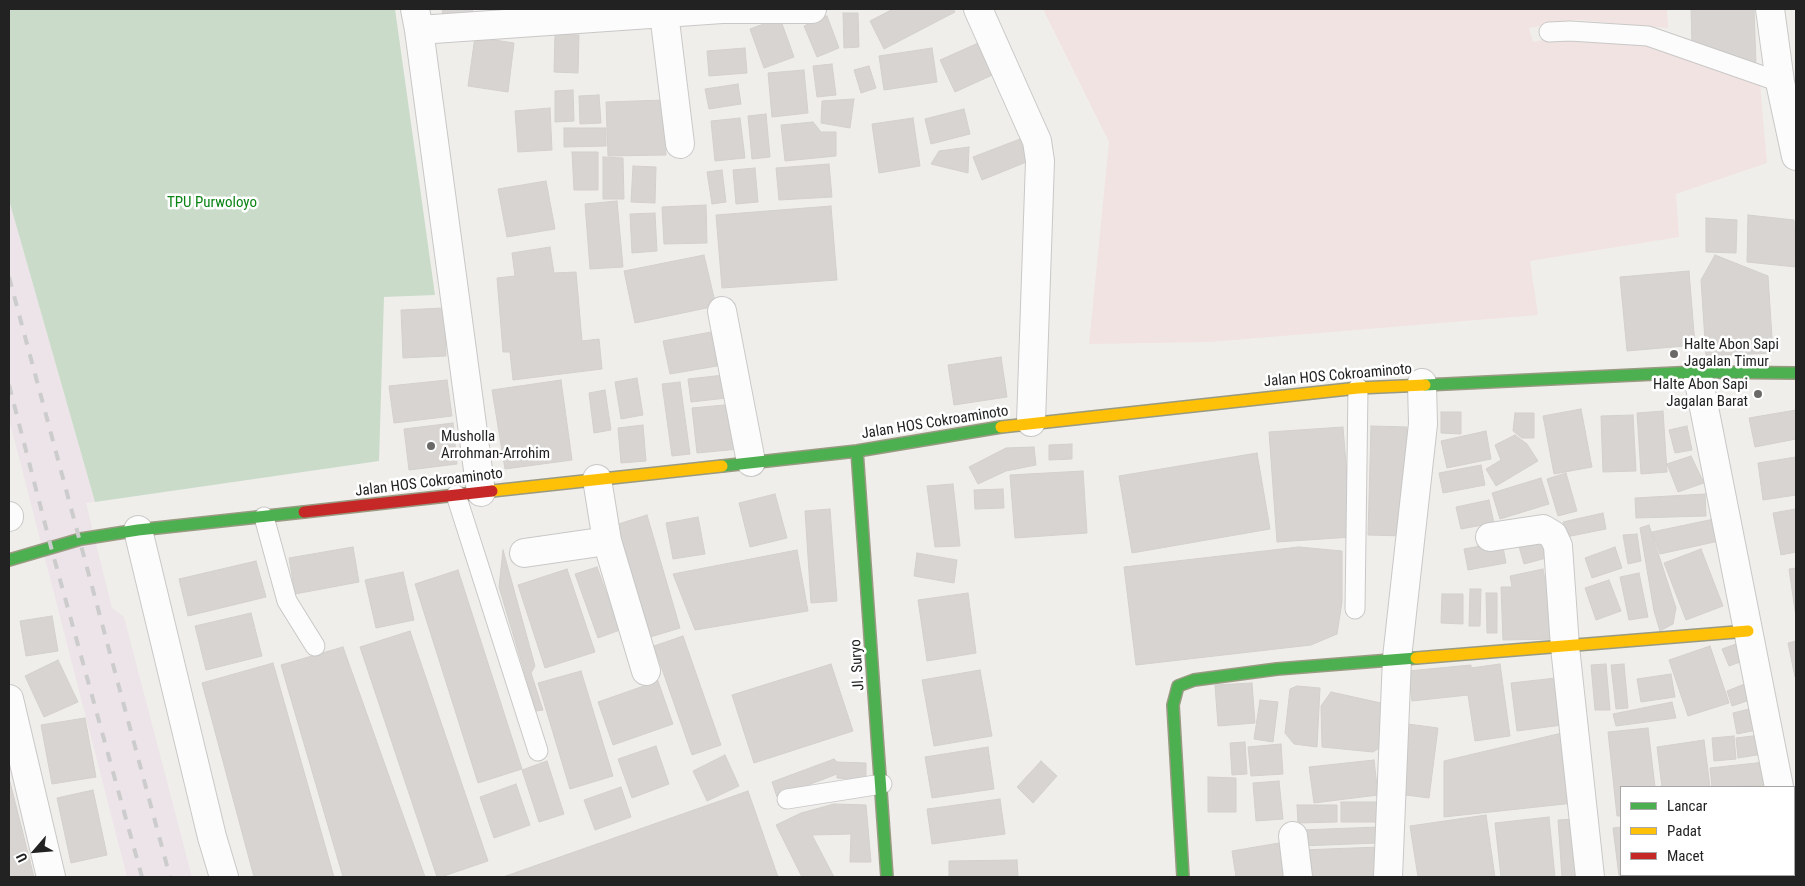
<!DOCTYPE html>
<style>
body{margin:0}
#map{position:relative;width:1805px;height:886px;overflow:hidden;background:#f0eeeb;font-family:"Roboto Condensed",sans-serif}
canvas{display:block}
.frame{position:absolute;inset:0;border:10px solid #222;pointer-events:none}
.legend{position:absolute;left:1620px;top:786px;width:175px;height:90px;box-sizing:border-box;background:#fff;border:1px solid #a7a7a7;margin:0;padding:6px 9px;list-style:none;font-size:15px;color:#222}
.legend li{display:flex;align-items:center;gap:10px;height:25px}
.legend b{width:25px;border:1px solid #a7a7a7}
.north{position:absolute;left:10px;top:826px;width:50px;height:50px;-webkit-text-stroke:4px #fff;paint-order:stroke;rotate:243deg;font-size:14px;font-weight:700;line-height:20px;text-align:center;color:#222}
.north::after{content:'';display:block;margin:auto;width:18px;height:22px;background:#222;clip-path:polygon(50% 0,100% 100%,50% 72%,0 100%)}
</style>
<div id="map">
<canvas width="1805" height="886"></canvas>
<div class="frame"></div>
<ul class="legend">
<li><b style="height:6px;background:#4caf50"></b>Lancar</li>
<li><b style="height:6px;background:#ffc107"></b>Padat</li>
<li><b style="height:6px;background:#c62828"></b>Macet</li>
</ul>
<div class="north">U</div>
</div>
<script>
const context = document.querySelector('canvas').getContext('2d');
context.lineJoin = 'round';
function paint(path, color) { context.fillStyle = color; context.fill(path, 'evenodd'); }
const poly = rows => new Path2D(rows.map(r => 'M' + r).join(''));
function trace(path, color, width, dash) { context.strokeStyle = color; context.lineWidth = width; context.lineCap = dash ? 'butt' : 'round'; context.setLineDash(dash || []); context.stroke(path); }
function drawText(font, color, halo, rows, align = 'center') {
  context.font = font + ' "Roboto Condensed",sans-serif'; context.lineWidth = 5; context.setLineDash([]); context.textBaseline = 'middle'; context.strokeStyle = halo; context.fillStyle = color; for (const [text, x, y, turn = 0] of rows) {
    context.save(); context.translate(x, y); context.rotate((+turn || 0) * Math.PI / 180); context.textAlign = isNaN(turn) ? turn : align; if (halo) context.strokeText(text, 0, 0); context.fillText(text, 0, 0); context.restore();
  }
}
const commercial = poly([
 [1043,9,1667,9,1668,28,1577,20,1529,28,1533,42,1570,35,1656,45,1760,84,1767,163,1676,194,1679,237,1530,261,1538,315,1209,342,1089,344,1109,142]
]);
const industrial = poly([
 [9,200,95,502,86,503,112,608,124,617,192,877,127,877,9,419]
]);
const cemetery = poly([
 [9,9,395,9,435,295,384,297,379,461,95,502,9,200]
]);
const building = poly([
 [442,9,472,9,474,19,444,23,442,9],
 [893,9,953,9,955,12,884,49,870,21,893,9],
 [1691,9,1754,9,1756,65,1692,45,1691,9],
 [843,13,858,13,859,47,844,48,843,13],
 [827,16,839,48,817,57,804,26,827,16],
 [780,18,794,57,764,68,750,29,780,18],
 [555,34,579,35,578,73,554,72,555,34],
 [475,37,514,43,508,92,468,86,475,37],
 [985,40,999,72,955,92,940,60,985,40],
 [745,48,747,73,709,76,707,51,745,48],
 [932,48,937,82,884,90,879,56,932,48],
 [832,64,836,95,817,97,813,66,832,64],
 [869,66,876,88,861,93,854,70,869,66],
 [804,70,808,113,772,117,768,73,804,70],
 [738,84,741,104,709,109,705,89,738,84],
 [573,90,574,121,555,122,555,91,573,90],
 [599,95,601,123,580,124,579,96,599,95],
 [854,99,850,128,821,123,822,101,854,99],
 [664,100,666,155,608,156,606,102,664,100],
 [550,108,552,150,518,152,515,111,550,108],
 [964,109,970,134,931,144,925,119,964,109],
 [766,114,770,157,752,159,748,116,766,114],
 [740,118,745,158,715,161,711,121,740,118],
 [913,118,920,166,879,173,872,124,913,118],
 [813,122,821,132,836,132,836,156,785,161,781,125,813,122],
 [564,128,606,128,606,146,564,147,564,128],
 [1020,139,1029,161,982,180,973,157,1020,139],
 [969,147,968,173,931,164,939,151,969,147],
 [572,152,598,152,598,190,574,190,572,152],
 [603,157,623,158,624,199,603,199,603,157],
 [829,164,832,197,779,200,776,168,829,164],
 [633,166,656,167,655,203,631,202,633,166],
 [755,168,758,202,736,204,733,170,755,168],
 [722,170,726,202,712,204,707,172,722,170],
 [546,181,555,229,507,237,498,189,546,181],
 [617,201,623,267,590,269,585,204,617,201],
 [706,205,707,243,664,244,662,207,706,205],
 [831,206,837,280,722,288,716,215,831,206],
 [655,213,657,251,632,253,630,214,655,213],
 [1748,215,1794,220,1796,267,1747,262,1748,215],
 [1706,218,1737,220,1736,253,1706,252,1706,218],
 [550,247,554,273,576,272,582,341,599,339,602,369,513,380,510,352,503,352,497,278,515,276,512,253,550,247],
 [704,255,716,306,635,323,624,271,704,255],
 [1715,255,1768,276,1773,353,1706,356,1701,280,1715,255],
 [1689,271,1695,345,1627,351,1620,277,1689,271],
 [444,308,446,356,403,358,401,310,444,308],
 [711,332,717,366,670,374,663,341,711,332],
 [1001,357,1007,397,954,405,948,365,1001,357],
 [724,375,727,398,691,402,688,379,724,375],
 [637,378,643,415,621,419,615,382,637,378],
 [447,380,452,416,394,423,389,386,447,380],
 [561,380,572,460,505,469,492,390,561,380],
 [680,382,690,454,672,456,662,384,680,382],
 [605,390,611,430,594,433,589,393,605,390],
 [735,404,739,449,697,453,692,408,735,404],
 [1581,409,1592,467,1554,474,1543,416,1581,409],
 [1796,410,1796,439,1755,447,1749,418,1796,410],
 [1663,411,1667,472,1641,474,1637,413,1663,411],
 [1441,412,1461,412,1461,434,1441,433,1441,412],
 [1515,413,1534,413,1534,438,1522,438,1513,431,1515,413],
 [1633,415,1636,471,1603,472,1601,416,1633,415],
 [453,423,457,464,409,470,404,429,453,423],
 [643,425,646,461,621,463,618,428,643,425],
 [1371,426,1407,427,1405,536,1368,535,1371,426],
 [1687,426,1692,450,1675,453,1669,430,1687,426],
 [1343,427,1352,537,1277,542,1269,432,1343,427],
 [1486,431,1491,459,1447,468,1441,441,1486,431],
 [1515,435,1527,444,1538,461,1496,486,1486,469,1501,460,1495,445,1515,435],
 [1072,444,1072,459,1049,460,1049,445,1072,444],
 [1034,447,1036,465,1006,471,978,484,969,467,1006,448,1034,447],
 [1257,453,1270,529,1132,553,1119,476,1257,453],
 [1691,456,1704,483,1678,492,1667,464,1691,456],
 [1796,457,1796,495,1763,500,1758,463,1796,457],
 [1481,465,1485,485,1443,493,1439,473,1481,465],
 [1083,471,1087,533,1015,538,1010,475,1083,471],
 [1566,473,1577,511,1558,516,1547,479,1566,473],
 [1541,478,1549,504,1500,519,1492,493,1541,478],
 [953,484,960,546,935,547,927,486,953,484],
 [1003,489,1004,508,975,509,974,490,1003,489],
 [775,494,787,538,750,547,739,503,775,494],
 [1705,494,1706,516,1636,518,1635,498,1705,494],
 [1489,500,1494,523,1461,529,1456,507,1489,500],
 [830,509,837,601,811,603,805,511,830,509],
 [1796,509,1796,552,1781,555,1773,513,1796,509],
 [1603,513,1606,529,1566,537,1563,522,1603,513],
 [647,515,680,628,644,639,609,527,647,515],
 [698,517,705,554,673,559,666,523,698,517],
 [1714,519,1719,541,1660,554,1652,532,1714,519],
 [1649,525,1676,608,1673,624,1660,631,1654,611,1640,528,1649,525],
 [1637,534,1641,561,1628,564,1623,535,1637,534],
 [1538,535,1550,557,1524,564,1518,543,1538,535],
 [1502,542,1506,563,1468,570,1464,549,1502,542],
 [353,547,359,582,295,594,289,558,353,547],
 [1299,547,1342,551,1342,602,1337,634,1311,645,1136,665,1124,567,1299,547],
 [1615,547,1622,568,1592,578,1585,558,1615,547],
 [1701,549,1723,606,1686,620,1664,563,1701,549],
 [503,550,535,666,531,673,543,710,536,711,499,587,503,550],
 [797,550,808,611,695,630,673,574,797,550],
 [917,553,957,560,954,583,914,576,917,553],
 [256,561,266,597,188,616,179,579,256,561],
 [597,567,620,630,598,638,575,574,597,567],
 [1796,568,1796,617,1789,569,1796,568],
 [567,569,595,652,545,668,518,585,567,569],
 [1543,569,1546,586,1556,585,1558,639,1503,640,1501,587,1512,587,1510,576,1543,569],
 [458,570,522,769,478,783,415,584,458,570],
 [403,572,414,620,376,628,365,580,403,572],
 [1639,573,1648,617,1629,620,1620,577,1639,573],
 [1609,580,1621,611,1596,620,1585,588,1609,580],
 [1470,589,1481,589,1480,626,1469,626,1470,589],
 [968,593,976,653,927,661,918,600,968,593],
 [1486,593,1497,593,1497,633,1487,633,1486,593],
 [1442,594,1463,594,1463,624,1441,623,1442,594],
 [251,613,262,656,206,670,195,626,251,613],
 [52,616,58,651,26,656,20,621,52,616],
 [410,631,488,861,441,877,437,877,360,647,410,631],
 [683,636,721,745,692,755,654,646,683,636],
 [1796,641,1796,677,1795,677,1788,643,1796,641],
 [1736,644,1743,661,1729,666,1722,649,1736,644],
 [1710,646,1729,703,1688,716,1669,660,1710,646],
 [343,647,425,877,343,877,281,665,343,647],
 [58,660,78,702,44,717,25,676,58,660],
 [273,663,334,877,254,877,202,683,273,663],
 [831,664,853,731,754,763,732,695,831,664],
 [1500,664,1510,736,1475,741,1468,695,1412,701,1408,671,1471,665,1471,668,1500,664],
 [1606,664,1610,710,1595,710,1591,665,1606,664],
 [1624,664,1628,708,1616,709,1611,665,1624,664],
 [980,670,992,736,934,746,922,680,980,670],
 [581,671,613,776,570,789,538,683,581,671],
 [1671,674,1675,697,1641,702,1637,679,1671,674],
 [1556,678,1562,725,1517,731,1511,683,1556,678],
 [658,681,673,724,613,745,598,702,658,681],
 [1252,683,1255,723,1218,726,1215,685,1252,683],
 [1747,683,1753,699,1732,706,1727,691,1747,683],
 [1297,686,1320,688,1317,747,1294,744,1285,733,1290,689,1297,686],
 [1331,692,1390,705,1386,744,1373,752,1322,747,1321,706,1331,692],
 [1260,700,1278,702,1273,742,1254,739,1260,700],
 [1672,702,1676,718,1616,726,1613,714,1672,702],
 [1753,708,1757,730,1737,734,1733,713,1753,708],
 [85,718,96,777,52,784,41,725,85,718],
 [1408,724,1438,728,1429,798,1398,794,1408,724],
 [1648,728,1655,787,1621,787,1621,816,1617,816,1608,732,1648,728],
 [1566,732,1574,803,1444,817,1444,761,1566,732],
 [1760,735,1763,754,1738,758,1736,738,1760,735],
 [1734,736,1736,759,1714,761,1712,738,1734,736],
 [1704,740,1710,787,1662,787,1657,747,1704,740],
 [1245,742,1247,774,1232,775,1230,743,1245,742],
 [1281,744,1283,774,1251,776,1248,747,1281,744],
 [656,746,669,784,632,798,618,759,656,746],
 [988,747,994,789,932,798,925,757,988,747],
 [725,755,739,786,707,801,693,771,725,755],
 [834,759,837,762,866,763,866,780,837,778,837,774,777,797,772,782,834,759],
 [1374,760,1378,795,1314,803,1309,767,1374,760],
 [547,761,564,814,539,822,522,770,547,761],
 [1041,761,1057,776,1033,803,1017,787,1041,761],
 [1765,762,1768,785,1712,787,1710,768,1765,762],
 [1208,777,1236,778,1236,812,1208,812,1208,777],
 [9,778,34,877,9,877,9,778],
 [1279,781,1283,819,1256,821,1253,783,1279,781],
 [516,784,530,825,494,838,480,797,516,784],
 [621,787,631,817,595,830,584,800,621,787],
 [93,790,107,855,71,863,57,798,93,790],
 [748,791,778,877,503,877,748,791],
 [1000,799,1005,834,932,844,927,809,1000,799],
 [1341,802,1379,802,1379,822,1341,822,1341,802],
 [834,804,866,805,871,862,850,862,851,834,812,835,834,877,802,877,776,825,801,813,834,804],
 [1297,805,1337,805,1337,822,1298,823,1297,805],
 [1486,815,1495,877,1418,877,1410,826,1486,815],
 [1549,817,1555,877,1501,877,1495,823,1549,817],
 [1577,819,1580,877,1562,877,1558,820,1577,819],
 [1379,827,1379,843,1300,846,1300,830,1379,827],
 [1621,827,1621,875,1625,875,1619,876,1613,828,1621,827],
 [1285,842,1292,877,1236,877,1232,851,1285,842],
 [1379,847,1376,877,1304,877,1302,850,1379,847],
 [1017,860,1018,877,949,877,949,861,1017,860],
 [1656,875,1718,875,1691,877,1656,877,1656,875]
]);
const lane = poly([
 [1549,32,1570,31,1648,36,1780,82],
 [456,495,538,751],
 [264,517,287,601,315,646],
 [1355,609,1358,388],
 [787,799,882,784]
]);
const street = poly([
 [415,9,419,30,481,492],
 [978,9,1037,141,1040,161,1031,422],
 [1770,9,1780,82,1796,156],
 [664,13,680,144],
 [419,30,722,9,812,9],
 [722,311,751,462],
 [1697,372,1779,787],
 [9,516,9,517],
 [138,530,212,837,224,877],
 [1490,537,1543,529,1553,535,1558,546,1565,647,1590,877],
 [607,541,646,671],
 [524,553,607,541,597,479],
 [9,699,51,877],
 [1293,836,1298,877],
 [1794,859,1796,871],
 [1388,877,1397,658,1423,424,1422,383]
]);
const fast = poly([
 [1425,385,1697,372,1796,373],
 [857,451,887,877],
 [722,466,857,451,1001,427],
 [9,560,81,539,138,530,304,512],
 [1183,877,1173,705,1178,686,1194,680,1277,669,1416,658]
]);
const slow = poly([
 [1001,427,1358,388,1425,385],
 [492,491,722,466],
 [1416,658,1748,631]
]);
const jam = poly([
 [304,512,492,491]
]);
const rail = poly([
 [9,277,170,877],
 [9,385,51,547,142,877]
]);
const markers = [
 [1674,354,5,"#6a6968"],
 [1758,394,5,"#6a6968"],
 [431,446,5,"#6a6968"]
];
const parkNames = [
 ["TPU Purwoloyo",212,203]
];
const poiNames = [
 ["Halte Abon Sapi",1684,345],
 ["Jagalan Timur",1684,362],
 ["Halte Abon Sapi",1748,385,"right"],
 ["Jagalan Barat",1748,402,"right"],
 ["Musholla",441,437],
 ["Arrohman-Arrohim",441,454]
];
const streetNames = [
 ["Jalan HOS Cokroaminoto",1338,376,-5],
 ["Jalan HOS Cokroaminoto",935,423,-9],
 ["Jalan HOS Cokroaminoto",429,483,-7],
 ["Jl. Suryo",858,665,-94]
];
paint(commercial, '#f1e3e1');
paint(industrial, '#ede4e9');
paint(cemetery, '#cadbca');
paint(building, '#d7d4d2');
trace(building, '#d3d0cc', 1);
trace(lane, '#c9c8c7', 21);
trace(street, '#c9c8c7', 30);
trace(fast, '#999a82', 14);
trace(slow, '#999a82', 14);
trace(jam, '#999a82', 14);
trace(lane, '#fdfcfc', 19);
trace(street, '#fdfcfc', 28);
trace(fast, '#4caf50', 11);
trace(slow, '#ffc107', 11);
trace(jam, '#c62828', 11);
trace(rail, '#ccc', 4, [10, 10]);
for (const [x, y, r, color] of markers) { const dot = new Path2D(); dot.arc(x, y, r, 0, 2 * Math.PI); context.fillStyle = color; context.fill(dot); trace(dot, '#fff', 2); }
drawText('15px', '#0c8416', '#fff', parkNames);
drawText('15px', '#222', '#fff', poiNames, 'left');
drawText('15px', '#222', '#fff', streetNames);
</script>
